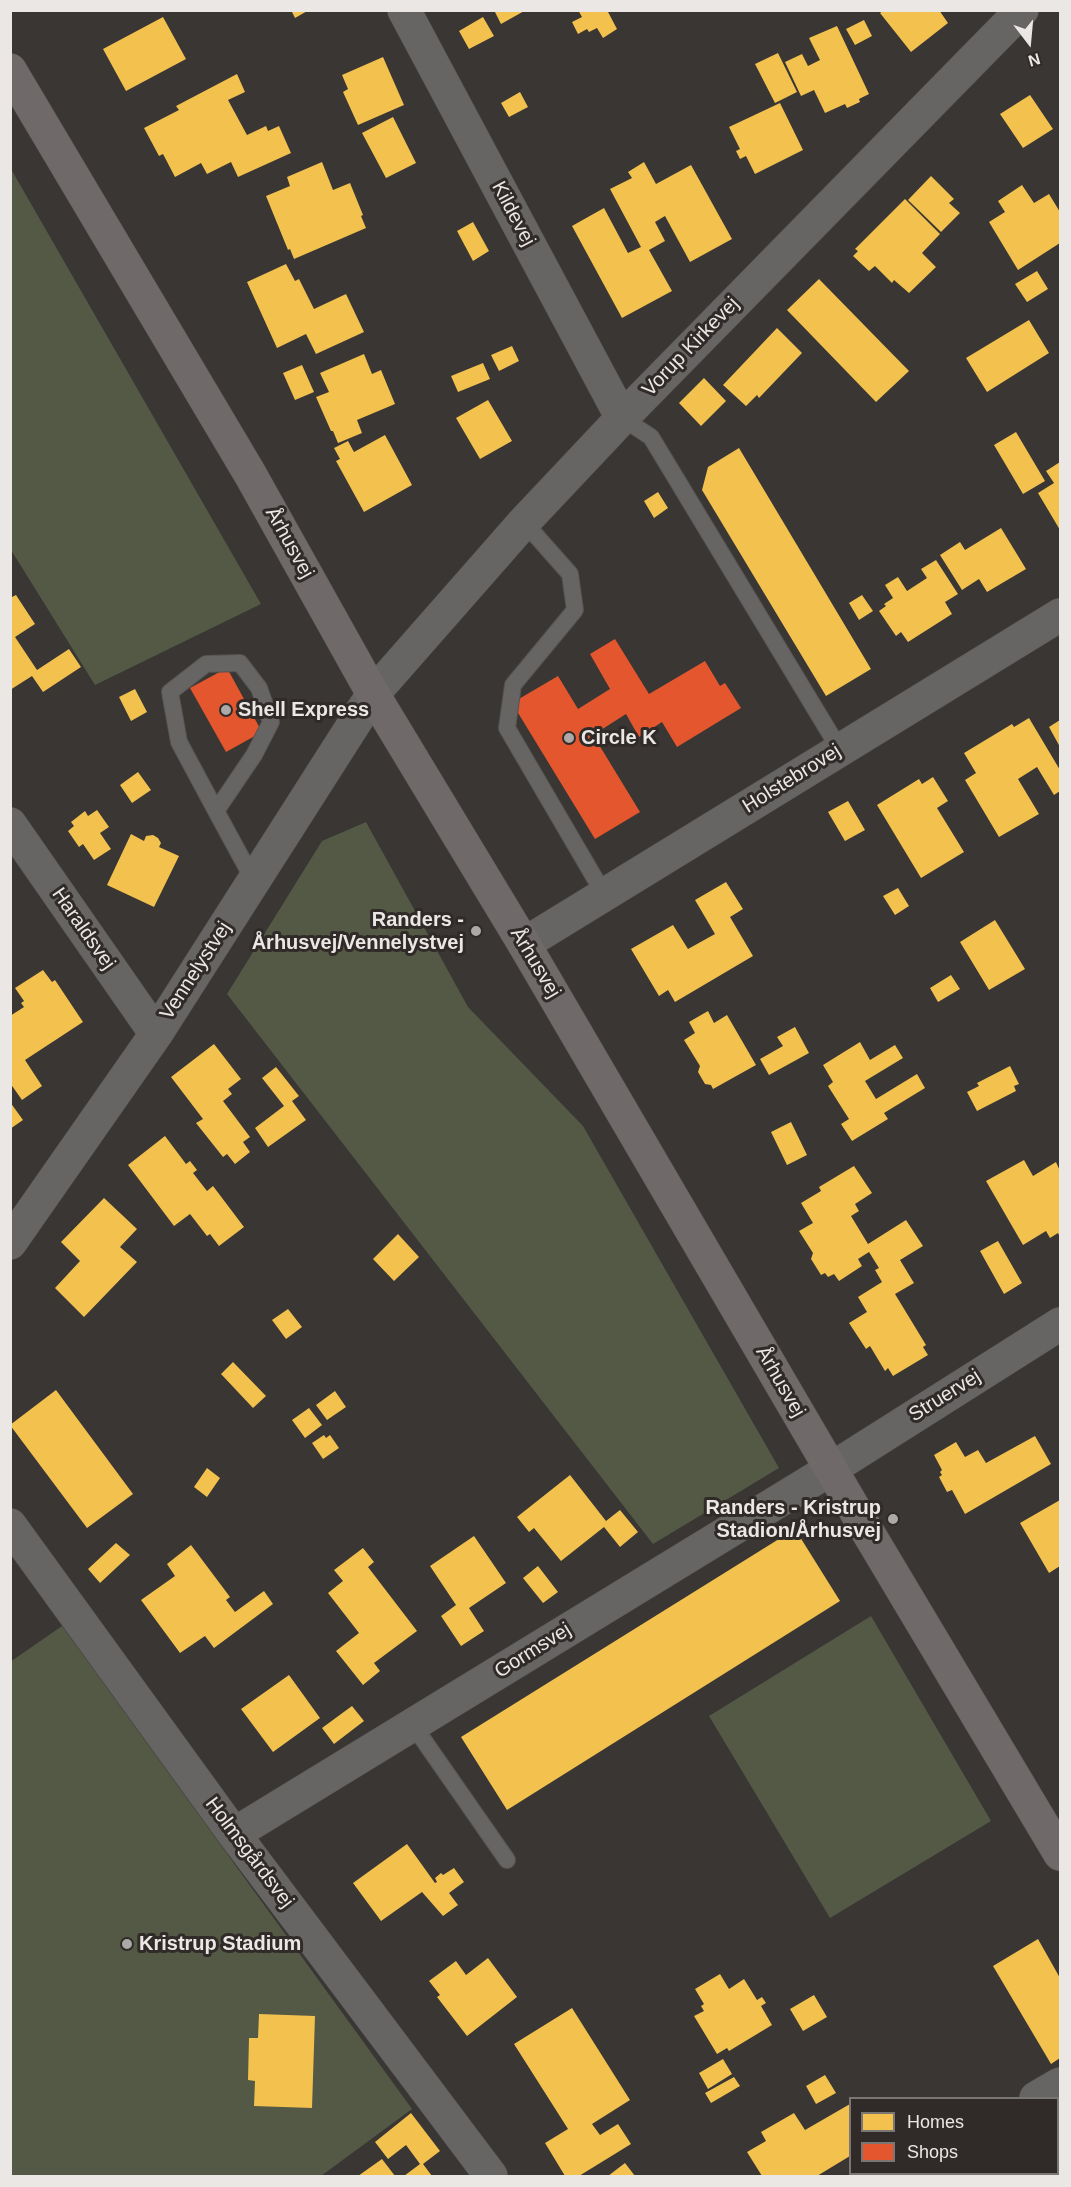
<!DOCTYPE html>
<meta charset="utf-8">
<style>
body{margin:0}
#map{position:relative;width:1071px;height:2187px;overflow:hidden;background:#393634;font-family:Helvetica,sans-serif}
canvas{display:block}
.frame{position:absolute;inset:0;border:12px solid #eae7e5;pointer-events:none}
.legend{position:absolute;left:849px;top:2097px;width:210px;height:78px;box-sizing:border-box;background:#302b29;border:2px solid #7a7674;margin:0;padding:8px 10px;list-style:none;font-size:18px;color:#eae7e5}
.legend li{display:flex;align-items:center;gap:12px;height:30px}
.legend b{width:30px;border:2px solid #7a7674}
.north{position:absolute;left:999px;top:12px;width:60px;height:60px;-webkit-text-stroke:4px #302b29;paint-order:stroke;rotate:164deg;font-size:16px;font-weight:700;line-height:24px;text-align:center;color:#eae7e5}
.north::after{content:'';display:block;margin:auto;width:21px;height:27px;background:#eae7e5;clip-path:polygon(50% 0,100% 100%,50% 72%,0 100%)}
</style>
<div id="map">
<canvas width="1071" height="2187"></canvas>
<div class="frame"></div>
<ul class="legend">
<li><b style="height:16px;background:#f2c14e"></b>Homes</li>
<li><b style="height:16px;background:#e4572e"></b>Shops</li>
</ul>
<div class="north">N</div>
</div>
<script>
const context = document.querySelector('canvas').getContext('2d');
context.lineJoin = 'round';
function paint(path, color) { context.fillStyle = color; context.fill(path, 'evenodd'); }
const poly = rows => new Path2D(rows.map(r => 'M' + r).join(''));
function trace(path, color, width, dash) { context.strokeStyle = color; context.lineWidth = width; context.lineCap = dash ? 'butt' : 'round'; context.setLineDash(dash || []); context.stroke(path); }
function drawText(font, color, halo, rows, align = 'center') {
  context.font = font + ' Helvetica,sans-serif'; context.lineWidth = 6; context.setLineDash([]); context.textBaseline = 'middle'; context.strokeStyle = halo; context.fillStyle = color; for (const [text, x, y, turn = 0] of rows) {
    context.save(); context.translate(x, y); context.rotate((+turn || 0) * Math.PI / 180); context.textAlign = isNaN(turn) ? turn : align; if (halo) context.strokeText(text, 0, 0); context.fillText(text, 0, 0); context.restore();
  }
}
const green = poly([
 [11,169,261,604,95,685,11,550],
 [366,822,468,1007,583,1126,779,1468,653,1544,227,994,322,841],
 [871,1616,991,1821,830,1918,709,1716],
 [62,1626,412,2109,321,2176,11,2176,10,1662]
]);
const homes = poly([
 [291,10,309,10,295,18],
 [494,10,526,10,501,24],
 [578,10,607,10,617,29,603,38,597,28,589,32,587,29,578,34,572,22,582,17],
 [884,10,939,10,948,23,911,52,880,13],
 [163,17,186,59,126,91,103,49],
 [483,17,494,36,469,49,459,31],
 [864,20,872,36,855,45,846,29],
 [837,26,869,94,859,99,860,102,847,108,845,104,825,113,814,90,801,96,785,62,802,54,808,66,820,60,809,38],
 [778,53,797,92,775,103,755,64],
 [383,57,404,105,358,125,343,92,348,89,342,75],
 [237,74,245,92,228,100,247,135,266,126,268,131,279,126,291,153,238,177,231,162,207,174,201,163,175,177,163,154,159,156,144,128,179,110,176,106],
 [520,92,528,107,509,117,501,103],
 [1030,95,1053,129,1023,148,1000,114],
 [780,103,803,150,755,174,746,156,740,159,736,151,740,149,729,127],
 [393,117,416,163,386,178,362,133],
 [322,162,333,190,350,183,363,215,361,216,366,228,294,259,290,249,288,250,266,196,290,186,287,177],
 [644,162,656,184,691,165,732,239,690,262,665,216,655,222,665,241,649,250,672,291,622,318,572,226,604,208,628,253,641,247,610,189,632,178,628,172],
 [931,176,954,199,949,203,960,213,941,232,908,200],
 [1022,185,1034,203,1049,194,1060,212,1060,243,1018,270,989,222,1005,212,998,201],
 [905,199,940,234,922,253,936,267,909,293,894,280,892,283,875,266,869,271,853,256,858,251,855,249],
 [473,222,489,251,473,261,457,231],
 [286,264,295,281,299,279,314,309,346,294,364,332,316,354,306,334,277,348,247,282],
 [1037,271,1048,289,1027,302,1015,284],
 [819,279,909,371,876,402,787,310],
 [1029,320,1049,353,987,392,966,358],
 [777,328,802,353,759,398,757,395,746,406,723,385],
 [512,346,519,361,499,371,491,355],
 [364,354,372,374,381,370,395,404,357,420,362,433,338,443,333,431,331,431,316,397,329,392,320,373],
 [483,363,490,379,458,392,451,376],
 [302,365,314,392,295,400,283,373],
 [704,378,726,401,701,426,679,403],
 [488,400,512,441,480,459,456,418],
 [1016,432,1045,481,1023,494,994,445],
 [385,435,412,485,364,512,336,461,340,459,334,448,348,441,354,452],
 [739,448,871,669,826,696,702,490,708,467],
 [1060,462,1060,530,1038,493,1054,483,1046,471],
 [658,492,668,508,654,518,644,501],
 [1001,528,1026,569,987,592,979,579,962,590,940,555,960,542,965,550],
 [936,560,958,594,945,602,952,614,908,642,901,632,896,636,879,611,886,606,884,604,893,598,885,585,898,577,907,591,927,578,921,569],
 [16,595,35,624,15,637,37,670,69,649,81,667,43,692,32,676,10,690,10,598],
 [862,595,873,611,859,620,849,603],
 [135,689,147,712,131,721,119,697],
 [1029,718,1060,770,1060,791,1054,795,1037,767,1018,779,1039,814,999,837,965,780,976,773,964,753,1012,724,1014,727],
 [1060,720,1060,747,1049,727],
 [138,772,151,790,132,803,120,785],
 [933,777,948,801,937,808,964,852,921,878,877,805,919,779,922,784],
 [848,801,865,830,845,841,828,812],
 [97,810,109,827,100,833,111,849,94,860,83,844,79,847,68,831,74,826,71,822,85,811,88,816],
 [131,834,144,841,146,836,153,835,158,838,161,843,159,847,179,856,154,907,107,885],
 [726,882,743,909,730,917,753,956,675,1002,668,990,659,996,631,949,673,925,688,949,715,934,695,900],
 [898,888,909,906,895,915,883,896],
 [995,920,1025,969,989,990,960,942],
 [43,970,52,982,55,980,83,1022,25,1060,42,1086,22,1100,10,1083,10,1016,24,1007,21,1003,24,1001,15,988],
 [951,975,960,989,938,1002,930,988],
 [708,1011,714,1023,727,1015,756,1065,713,1089,711,1085,705,1084,698,1072,700,1066,684,1040,695,1033,689,1022],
 [795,1027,809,1053,769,1075,760,1059,783,1046,777,1037],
 [860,1042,870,1060,895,1045,903,1058,865,1081,876,1099,917,1074,925,1088,884,1113,888,1119,852,1141,841,1124,849,1119,828,1086,833,1082,823,1065],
 [214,1044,241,1079,228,1089,232,1094,223,1101,250,1137,243,1142,250,1152,235,1164,227,1154,223,1157,196,1123,203,1119,171,1077],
 [1010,1066,1019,1084,1014,1086,1016,1091,977,1111,967,1092,979,1086,977,1083],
 [276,1067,299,1096,292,1101,306,1120,268,1147,255,1128,284,1106,262,1078],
 [10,1102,23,1120,10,1129],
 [791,1122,807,1155,787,1165,771,1132],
 [165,1136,186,1164,190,1161,197,1170,193,1173,207,1191,213,1186,244,1227,219,1246,210,1234,207,1236,190,1214,174,1226,128,1165],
 [1024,1160,1033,1176,1056,1162,1060,1171,1060,1237,1058,1233,1050,1238,1046,1231,1023,1245,986,1181],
 [854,1166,872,1193,855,1204,859,1211,851,1216,868,1244,906,1220,923,1246,900,1260,914,1283,895,1294,926,1345,923,1347,928,1355,893,1376,888,1368,885,1371,870,1346,866,1349,849,1323,867,1312,858,1297,882,1282,875,1270,879,1268,869,1252,858,1259,862,1266,839,1281,834,1274,828,1277,825,1273,821,1275,811,1259,813,1253,799,1231,813,1223,801,1203,821,1191,819,1187],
 [104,1198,137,1229,120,1247,137,1262,84,1317,55,1288,80,1261,61,1242],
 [398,1234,419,1257,394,1281,373,1259],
 [998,1241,1022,1283,1004,1294,980,1251],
 [288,1309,302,1327,286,1339,272,1320],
 [233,1362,266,1396,253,1408,221,1374],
 [56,1390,133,1494,87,1528,10,1425],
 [335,1391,346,1407,327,1420,316,1405],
 [309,1408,322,1425,305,1438,292,1420],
 [324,1435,326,1438,330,1435,339,1448,323,1459,312,1443],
 [1035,1436,1051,1464,965,1514,952,1490,947,1492,939,1477,942,1475,940,1472,942,1470,934,1455,956,1442,965,1457,978,1450,986,1463],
 [207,1468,220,1478,207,1497,194,1487],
 [570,1475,606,1521,620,1510,638,1532,620,1547,604,1527,561,1561,534,1528,529,1532,517,1517],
 [1060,1500,1060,1566,1049,1573,1020,1523],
 [795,1529,840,1601,507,1810,461,1737],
 [474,1536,506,1583,469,1608,484,1631,461,1646,441,1616,456,1605,430,1566],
 [116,1543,130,1555,100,1583,88,1569],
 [191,1545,230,1597,226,1600,235,1612,264,1591,273,1604,214,1648,205,1636,180,1653,141,1600,175,1576,167,1564],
 [363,1548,374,1562,368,1567,417,1631,374,1663,380,1671,363,1685,336,1651,359,1633,328,1593,343,1581,334,1570],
 [538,1566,558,1592,543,1603,523,1578],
 [289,1675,320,1718,273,1752,241,1709],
 [352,1706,364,1721,334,1744,322,1728],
 [407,1844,435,1883,437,1882,435,1878,441,1873,443,1875,454,1868,464,1882,449,1893,458,1905,443,1916,422,1892,381,1921,353,1883],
 [1038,1939,1060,1978,1060,2058,1051,2064,993,1966],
 [488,1958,517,1997,467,2036,437,1997,440,1995,429,1981,456,1961,466,1975],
 [720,1974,729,1989,744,1979,757,2000,762,1997,766,2003,761,2006,772,2025,729,2051,727,2048,717,2054,694,2016,704,2011,701,2006,704,2004,695,1989],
 [814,1995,827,2017,803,2031,790,2009],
 [572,2008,630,2100,592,2124,600,2135,618,2124,631,2144,579,2176,565,2176,545,2143,568,2129,514,2044],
 [259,2014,315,2016,312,2108,254,2106,255,2081,248,2080,249,2038,258,2038],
 [723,2059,732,2074,708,2089,699,2073],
 [825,2075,836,2093,816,2104,806,2086],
 [734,2077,740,2086,711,2103,705,2093],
 [850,2104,850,2156,817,2176,762,2176,747,2152,766,2141,761,2132,794,2113,805,2130],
 [411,2113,440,2151,423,2164,432,2176,404,2176,420,2164,406,2145,388,2159,375,2142],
 [1060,2156,1060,2176,1026,2176,1031,2174,1058,2174,1058,2158],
 [382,2159,395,2176,358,2176],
 [625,2163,635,2176,608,2176]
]);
const shops = poly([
 [615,639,649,694,705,661,720,686,725,683,741,708,677,747,662,722,639,737,626,714,593,735,640,812,595,839,512,703,558,676,578,709,610,689,590,654],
 [227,668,262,732,226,752,190,688]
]);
const service = poly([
 [622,418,651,437,840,750],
 [524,522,570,574,575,610,513,685,507,728,604,894],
 [216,811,254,755,271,722,259,688,240,663,206,664,170,692,179,742,216,811,254,881],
 [413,1725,507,1860]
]);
const minor = poly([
 [404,10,622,418],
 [10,824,156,1034],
 [524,944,1060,615],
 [10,1243,156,1034,373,694,524,522,622,418,1022,10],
 [10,1525,234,1834,491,2176],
 [234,1834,831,1469,1060,1324],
 [1036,2098,1060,2084],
 [907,2176,912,2174]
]);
const secondary = poly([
 [10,70,250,474,373,694,524,944,866,1529,1060,1854]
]);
const markers = [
 [226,710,6,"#aca9a7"],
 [569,738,6,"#aca9a7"],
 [476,931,6,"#aca9a7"],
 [893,1519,6,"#aca9a7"],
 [127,1944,6,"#aca9a7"]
];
const streetNames = [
 ["Kildevej",513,214,62],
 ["Vorup Kirkevej",691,347,-46],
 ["Århusvej",289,543,61],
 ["Holstebrovej",792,779,-32],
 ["Haraldsvej",83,929,55],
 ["Århusvej",535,963,59],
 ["Vennelystvej",196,971,-57],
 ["Århusvej",780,1382,60],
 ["Struervej",945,1396,-32],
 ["Gormsvej",533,1651,-32],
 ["Holmsgårdsvej",249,1853,53]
];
const poiNames = [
 ["Shell Express",238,710],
 ["Circle K",581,738],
 ["Randers -",464,920,"right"],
 ["Århusvej/Vennelystvej",464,943,"right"],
 ["Randers - Kristrup",881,1508,"right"],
 ["Stadion/Århusvej",881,1531,"right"],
 ["Kristrup Stadium",139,1944]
];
paint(green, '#535945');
paint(homes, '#f2c14e');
paint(shops, '#e4572e');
trace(service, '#555351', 18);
trace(minor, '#555351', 34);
trace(secondary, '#555351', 34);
trace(service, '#676564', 16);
trace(minor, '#676564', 33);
trace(secondary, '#6f6969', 33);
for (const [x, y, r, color] of markers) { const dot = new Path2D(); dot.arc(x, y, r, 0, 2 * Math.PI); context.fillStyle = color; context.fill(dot); trace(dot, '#302b29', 2); }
drawText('20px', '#eae7e5', '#302b29', streetNames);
drawText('bold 20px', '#eae7e5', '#302b29', poiNames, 'left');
</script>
